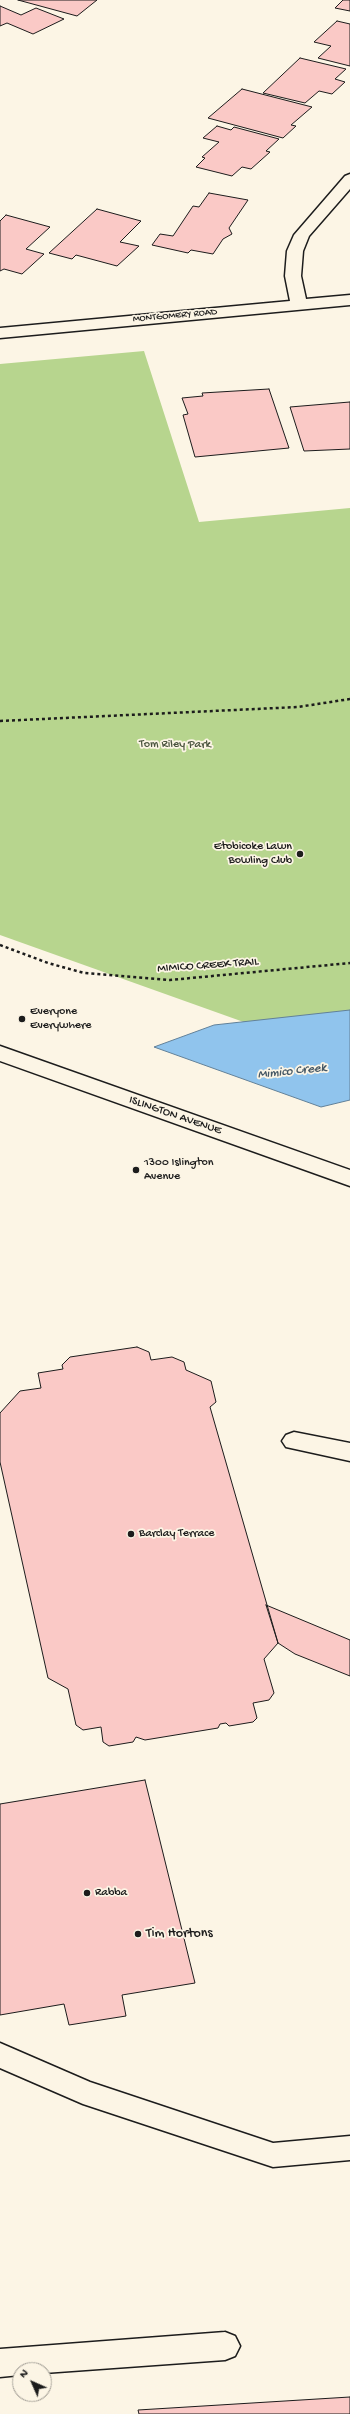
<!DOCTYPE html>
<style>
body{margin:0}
#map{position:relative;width:350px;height:2414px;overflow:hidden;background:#fcf5e5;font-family:"Gochi Hand",sans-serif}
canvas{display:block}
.north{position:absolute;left:12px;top:2362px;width:40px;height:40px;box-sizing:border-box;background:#fcf5e5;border:1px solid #a29e95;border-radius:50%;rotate:315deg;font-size:11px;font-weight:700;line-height:16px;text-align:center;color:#1c1c1c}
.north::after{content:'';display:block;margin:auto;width:14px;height:18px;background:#1c1c1c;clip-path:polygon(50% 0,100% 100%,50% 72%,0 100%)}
</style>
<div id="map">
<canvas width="350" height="2414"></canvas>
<div class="north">N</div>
</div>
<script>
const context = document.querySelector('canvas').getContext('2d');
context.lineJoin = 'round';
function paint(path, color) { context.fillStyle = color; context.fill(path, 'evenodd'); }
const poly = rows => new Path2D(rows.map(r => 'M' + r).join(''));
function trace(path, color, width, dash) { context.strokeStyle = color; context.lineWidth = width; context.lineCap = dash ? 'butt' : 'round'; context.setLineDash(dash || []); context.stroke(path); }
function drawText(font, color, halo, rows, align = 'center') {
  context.font = font + ' "Gochi Hand",sans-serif'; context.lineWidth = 3.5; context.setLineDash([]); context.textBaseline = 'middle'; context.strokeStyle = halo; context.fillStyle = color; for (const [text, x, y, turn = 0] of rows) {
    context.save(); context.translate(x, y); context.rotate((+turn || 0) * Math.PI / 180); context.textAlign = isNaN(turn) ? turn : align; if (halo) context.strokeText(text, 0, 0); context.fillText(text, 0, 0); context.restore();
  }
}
const green = poly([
 [144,351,199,522,350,508,350,1060,0,935,0,364]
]);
const water = poly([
 [350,1010,350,1100,321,1107,154,1047,214,1025,350,1010]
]);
const building = poly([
 [18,0,97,0,77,16,18,0],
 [343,0,350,0,350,11,335,8,343,0],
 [0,6,21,15,36,8,64,19,33,34,7,23,0,26,0,6],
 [337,21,350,24,350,66,318,58,331,46,314,42,337,21],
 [300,58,346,69,335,79,345,82,332,94,319,91,305,103,263,93,300,58],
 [242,89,312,107,291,125,296,126,283,138,208,118,242,89],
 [217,126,231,130,234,127,279,139,266,151,270,152,251,169,242,167,232,176,196,167,205,158,202,157,219,142,203,138,217,126],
 [209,193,248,200,229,228,232,234,223,239,213,254,191,250,188,253,152,245,160,234,173,236,193,206,199,207,209,193],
 [97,209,141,221,120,242,139,246,117,266,76,255,72,259,49,253,97,209],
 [6,215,50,227,26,249,44,254,22,274,4,269,0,271,0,221,6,215],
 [269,389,289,448,195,457,183,415,188,414,182,398,203,396,202,393,269,389],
 [350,402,350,449,304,451,290,407,350,402],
 [137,1347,149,1352,151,1360,172,1357,184,1362,186,1370,211,1381,216,1402,210,1407,278,1643,264,1659,274,1693,269,1700,253,1703,257,1718,253,1722,229,1726,226,1723,220,1724,218,1728,145,1740,136,1737,133,1742,109,1746,103,1742,101,1727,83,1730,76,1725,68,1689,48,1678,0,1462,0,1413,20,1391,41,1388,38,1373,63,1369,62,1365,70,1357,137,1347],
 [266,1605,350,1640,350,1676,295,1654,278,1643,266,1605],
 [145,1780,195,1983,122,1995,126,2016,69,2025,64,2004,0,2015,0,1804,145,1780],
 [350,2397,350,2414,139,2414,138,2410,350,2397]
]);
const path = poly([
 [0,721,298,707,350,699],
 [0,945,48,963,84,973,170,980,350,963]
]);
const service = poly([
 [294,1432,350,1443,350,1461,286,1447,282,1441,286,1435,294,1432],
 [0,2043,90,2082,273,2143,350,2136,350,2160,273,2167,83,2104,0,2068,0,2043],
 [225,2332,235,2336,240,2346,235,2356,225,2360,44,2373,44,2370,20,2370,20,2375,0,2377,0,2349,225,2332]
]);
const minor = poly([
 [350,174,350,189,309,236,303,251,301,276,306,299,350,295,350,305,0,338,0,328,290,301,285,276,287,251,294,235,345,176,350,174]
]);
const secondary = poly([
 [0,1046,350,1170,350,1186,0,1061,0,1046]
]);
const markers = [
 [300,854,4,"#1c1c1c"],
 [22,1019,4,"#1c1c1c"],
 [136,1170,4,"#1c1c1c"],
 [131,1534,4,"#1c1c1c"],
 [87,1893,4,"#1c1c1c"],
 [138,1934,4,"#1c1c1c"]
];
const farStreetnames = [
 ["MONTGOMERY ROAD",175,316,-5]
];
const parkNames = [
 ["Tom Riley Park",175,745]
];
const poiNames = [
 ["Etobicoke Lawn",292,847,"right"],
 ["Bowling Club",292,861,"right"],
 ["Everyone",30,1012],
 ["Everywhere",30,1026],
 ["1300 Islington",144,1163],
 ["Avenue",144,1177],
 ["Barclay Terrace",139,1534],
 ["Rabba",95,1893]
];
const streetNames = [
 ["MIMICO CREEK TRAIL",208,966,-4],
 ["ISLINGTON AVENUE",175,1116,19]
];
const waterNames = [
 ["Mimico Creek",292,1072,-6]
];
const nearPoinames = [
 ["Tim Hortons",146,1934]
];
paint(green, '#b7d58e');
paint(water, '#90c4ed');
trace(water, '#628199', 1);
paint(building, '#fac9c6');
trace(building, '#1c1c1c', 1);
trace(service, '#1c1c1c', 3);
trace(minor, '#1c1c1c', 3);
trace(secondary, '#1c1c1c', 3);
trace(path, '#1c1c1c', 2.5, [3, 3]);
paint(service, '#fcf5e5');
paint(minor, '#fcf5e5');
paint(secondary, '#fcf5e5');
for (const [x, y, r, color] of markers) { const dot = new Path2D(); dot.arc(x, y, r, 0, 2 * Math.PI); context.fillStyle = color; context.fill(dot); trace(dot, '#fcf5e5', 1.5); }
drawText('10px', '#1c1c1c', '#fcf5e5', farStreetnames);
drawText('12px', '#4a543e', '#fcf5e5', parkNames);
drawText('12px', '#1c1c1c', '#fcf5e5', poiNames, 'left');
drawText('12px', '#1c1c1c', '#fcf5e5', streetNames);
drawText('italic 13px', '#455765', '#fcf5e5', waterNames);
drawText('14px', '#1c1c1c', '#fcf5e5', nearPoinames, 'left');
</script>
